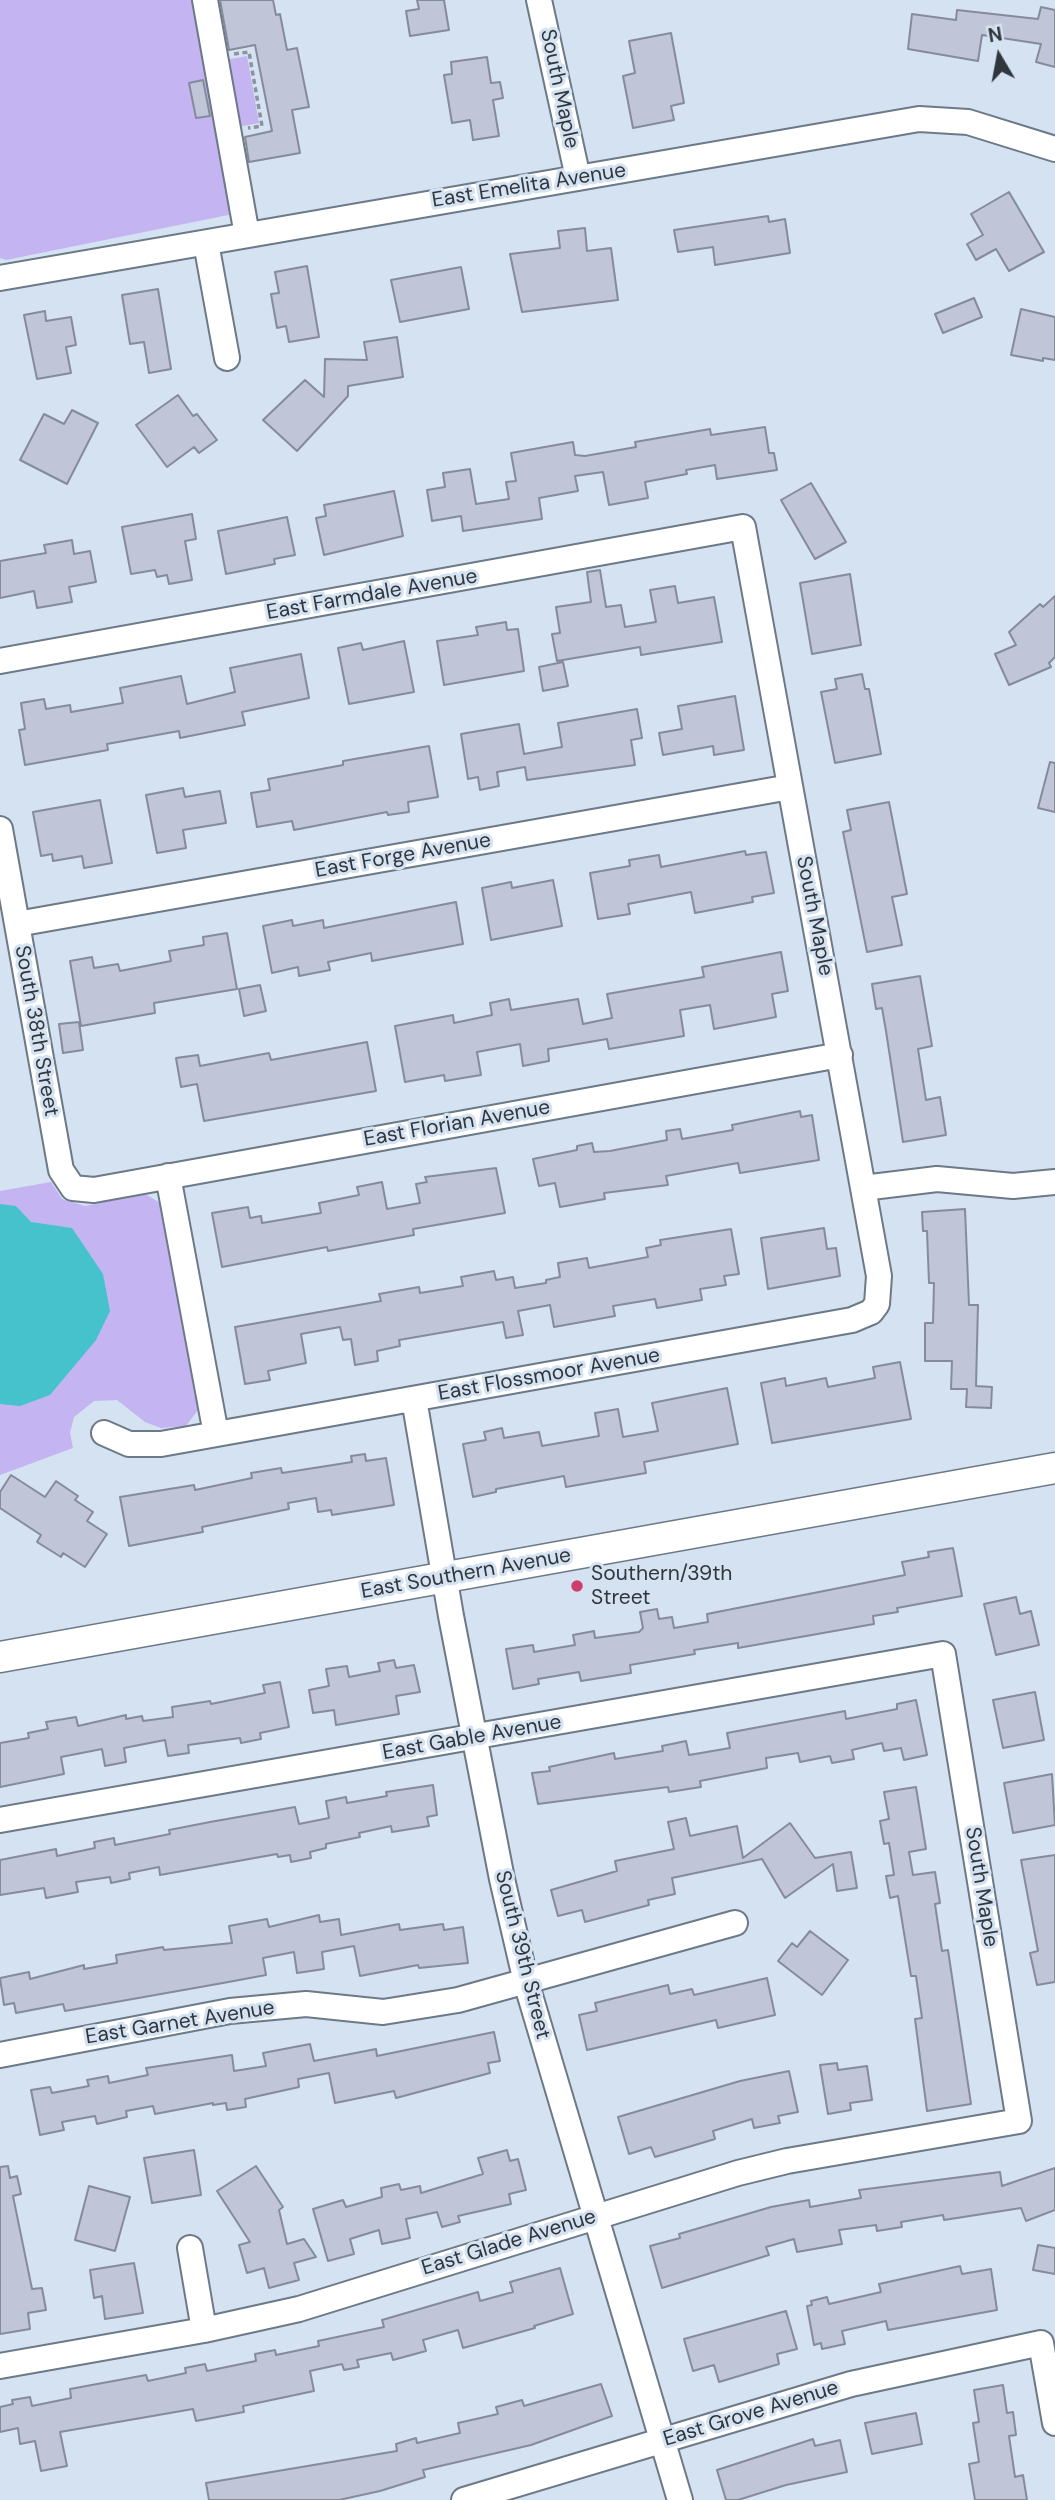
<!DOCTYPE html>
<style>
body{margin:0}
#map{position:relative;width:1055px;height:2500px;overflow:hidden;background:#d4e2f1;font-family:"DM Sans",sans-serif}
canvas{display:block}
.north{position:absolute;left:964px;top:21px;width:70px;height:70px;-webkit-text-stroke:5px #d4e2f1;paint-order:stroke;rotate:350deg;font-size:19px;font-weight:700;line-height:28px;text-align:center;color:#31363c}
.north::after{content:'';display:block;margin:auto;width:24px;height:32px;background:#31363c;clip-path:polygon(50% 0,100% 100%,50% 72%,0 100%)}
</style>
<div id="map">
<canvas width="1055" height="2500"></canvas>
<div class="north">N</div>
</div>
<script>
const context = document.querySelector('canvas').getContext('2d');
context.lineJoin = 'round';
function paint(path, color) { context.fillStyle = color; context.fill(path, 'evenodd'); }
const poly = rows => new Path2D(rows.map(r => 'M' + r).join(''));
function trace(path, color, width, dash) { context.strokeStyle = color; context.lineWidth = width; context.lineCap = dash ? 'butt' : 'round'; context.setLineDash(dash || []); context.stroke(path); }
function drawText(font, color, halo, rows, align = 'center') {
  context.font = font + ' "DM Sans",sans-serif'; context.lineWidth = 6; context.setLineDash([]); context.textBaseline = 'middle'; context.strokeStyle = halo; context.fillStyle = color; for (const [text, x, y, turn = 0] of rows) {
    context.save(); context.translate(x, y); context.rotate((+turn || 0) * Math.PI / 180); context.textAlign = isNaN(turn) ? turn : align; if (halo) context.strokeText(text, 0, 0); context.fillText(text, 0, 0); context.restore();
  }
}
const green = poly([
 [0,0,197,0,238,213,6,260,0,258],
 [247,56,259,123,238,127,225,60],
 [51,1182,62,1199,85,1206,137,1195,147,1195,160,1203,198,1410,186,1426,161,1428,145,1422,117,1400,94,1401,74,1417,70,1433,73,1448,0,1475,0,1191]
]);
const water = poly([
 [0,1204,16,1206,31,1222,72,1228,103,1274,110,1311,96,1340,50,1395,20,1406,0,1404]
]);
const building = poly([
 [220,0,273,0,276,15,280,14,287,50,297,48,309,107,292,110,300,153,249,162,245,137,272,131,255,45,229,50,220,0],
 [417,0,444,0,449,30,410,36,406,11,419,9,417,0],
 [1041,7,1055,10,1055,67,1036,62,1041,44,982,35,978,61,908,49,912,14,956,20,957,10,1038,19,1041,7],
 [671,33,684,103,671,106,674,120,633,128,623,76,635,73,629,41,671,33],
 [487,57,491,83,500,82,503,98,493,100,499,136,473,140,470,120,452,123,444,75,452,74,451,62,487,57],
 [203,80,210,116,196,118,189,83,203,80],
 [1009,192,1044,252,1009,271,996,249,976,260,967,244,983,235,971,214,1009,192],
 [768,216,769,222,785,219,790,253,715,265,713,247,678,252,674,230,768,216],
 [585,228,587,251,611,248,618,300,522,312,510,254,560,248,558,231,585,228],
 [307,266,319,337,289,342,286,326,277,328,271,294,279,293,275,272,307,266],
 [461,267,469,309,400,322,391,280,461,267],
 [158,289,171,369,149,373,144,342,130,344,122,295,158,289],
 [974,298,982,317,943,333,935,314,974,298],
 [1021,309,1055,317,1055,360,1043,358,1043,361,1011,355,1021,309],
 [45,311,46,321,71,317,76,345,66,347,71,373,37,379,24,315,45,311],
 [397,337,403,377,348,386,348,396,297,451,263,420,305,380,324,397,325,359,367,360,364,342,397,337],
 [178,395,193,416,197,414,217,440,199,453,194,447,167,467,136,425,178,395],
 [72,410,98,423,67,484,20,460,44,414,64,424,72,410],
 [765,427,769,453,774,453,777,470,717,479,715,465,686,470,687,474,645,482,648,498,609,505,603,472,575,476,578,491,539,498,542,519,463,531,461,516,432,521,427,490,445,487,443,473,470,469,476,504,509,499,506,482,516,481,511,453,573,442,575,455,585,456,636,447,635,442,710,429,711,435,765,427],
 [811,483,846,542,815,559,781,500,811,483],
 [394,491,403,536,324,555,316,518,326,516,324,505,394,491],
 [192,514,196,539,185,541,192,580,169,584,167,575,157,577,155,570,131,574,122,527,192,514],
 [287,517,295,555,274,559,275,564,226,574,218,531,287,517],
 [72,540,74,554,90,551,96,582,69,587,72,602,37,608,34,591,0,598,0,561,46,553,44,545,72,540],
 [600,570,606,607,621,605,625,627,656,622,650,590,675,586,678,603,714,597,722,642,641,655,640,647,557,661,552,634,560,633,556,607,591,602,587,572,600,570],
 [850,574,861,645,812,654,800,583,850,574],
 [1055,596,1055,657,1049,663,1051,667,1009,685,995,654,1016,645,1009,632,1040,604,1043,607,1055,596],
 [506,622,507,630,518,629,524,671,444,685,437,641,478,635,476,627,506,622],
 [404,641,414,692,349,704,338,648,361,643,363,650,404,641],
 [301,654,309,698,242,712,245,725,180,738,179,731,107,744,108,750,25,765,19,730,25,729,21,703,44,699,46,709,70,705,71,712,123,703,120,688,181,676,187,704,235,692,230,668,301,654],
 [563,662,568,686,543,691,539,667,563,662],
 [862,674,865,689,869,689,881,754,835,763,821,692,837,689,835,679,862,674],
 [735,696,744,750,714,755,713,746,663,755,659,733,682,729,678,706,735,696],
 [637,709,642,738,631,740,635,765,527,780,525,767,497,772,499,786,480,790,478,777,468,779,461,734,519,724,524,754,562,747,558,723,637,709],
 [429,746,438,797,408,802,409,812,388,815,387,812,294,830,292,821,257,827,251,793,270,790,268,779,343,765,343,761,429,746],
 [1050,762,1055,763,1055,812,1038,808,1050,762],
 [183,788,185,797,220,791,226,823,183,830,186,848,157,853,146,795,183,788],
 [100,800,112,863,84,868,82,856,53,861,52,854,41,856,33,812,100,800],
 [889,802,907,894,892,897,902,945,867,952,843,832,851,830,847,810,889,802],
 [745,851,746,855,766,852,774,893,752,897,753,902,695,913,691,892,628,904,630,914,598,919,590,873,630,866,629,860,659,855,661,867,745,851],
 [553,880,562,926,491,940,482,888,511,882,512,888,553,880],
 [456,902,463,944,372,961,371,953,328,962,330,970,299,976,298,967,272,973,263,926,292,920,293,926,323,920,324,928,456,902],
 [227,933,237,989,154,1003,155,1013,81,1026,70,961,92,957,94,968,118,964,120,971,171,961,169,951,204,945,203,937,227,933],
 [781,952,788,991,772,994,776,1017,714,1029,710,1005,680,1010,684,1036,609,1049,607,1039,548,1049,549,1061,523,1066,520,1044,477,1052,481,1075,445,1081,444,1075,405,1082,395,1026,453,1015,454,1023,492,1015,490,1003,509,999,511,1010,578,999,583,1024,612,1018,607,994,704,977,702,967,781,952],
 [920,976,932,1046,918,1049,926,1100,940,1097,946,1135,903,1142,886,1031,882,1008,876,1009,872,984,920,976],
 [260,985,266,1011,244,1016,239,989,260,985],
 [79,1022,83,1050,63,1053,59,1024,79,1022],
 [367,1042,376,1091,204,1121,197,1084,181,1087,176,1058,198,1055,200,1066,269,1053,271,1060,367,1042],
 [800,1111,801,1117,812,1115,819,1160,740,1173,738,1163,666,1176,668,1185,604,1193,605,1199,560,1207,555,1183,539,1186,533,1159,577,1150,577,1146,592,1143,594,1152,610,1151,667,1140,666,1131,680,1129,682,1139,733,1130,732,1125,800,1111],
 [496,1168,505,1213,413,1229,414,1235,328,1251,327,1247,222,1267,212,1213,248,1207,250,1218,261,1216,262,1223,321,1213,319,1203,359,1195,357,1187,382,1182,387,1209,420,1203,416,1184,427,1182,425,1177,496,1168],
 [965,1209,969,1305,978,1305,976,1386,992,1387,991,1408,966,1407,967,1389,951,1389,952,1361,925,1361,925,1323,933,1323,934,1283,929,1283,927,1231,923,1231,922,1212,965,1209],
 [824,1228,827,1249,836,1248,840,1276,768,1289,761,1238,824,1228],
 [731,1229,739,1274,724,1276,726,1285,700,1289,702,1300,657,1308,655,1299,613,1306,615,1316,554,1327,550,1305,518,1311,523,1335,506,1338,503,1322,399,1340,400,1346,377,1351,378,1361,355,1365,351,1339,343,1340,340,1327,301,1334,306,1363,268,1371,270,1380,245,1384,235,1327,381,1301,379,1294,419,1287,420,1293,463,1286,461,1277,494,1271,496,1280,513,1277,515,1288,546,1283,546,1280,560,1277,558,1263,587,1258,589,1268,648,1257,646,1248,661,1245,660,1240,731,1229],
 [900,1362,911,1419,772,1443,761,1383,785,1378,786,1386,826,1378,828,1387,875,1378,873,1367,900,1362],
 [727,1388,738,1444,644,1462,646,1473,566,1487,564,1476,496,1489,496,1492,473,1497,463,1444,486,1440,484,1432,502,1428,504,1438,539,1432,542,1446,599,1436,595,1413,618,1409,623,1437,658,1431,652,1403,727,1388],
 [365,1454,366,1461,386,1458,394,1505,332,1515,331,1510,318,1512,316,1498,288,1503,289,1509,202,1527,203,1532,129,1546,120,1497,194,1485,195,1490,252,1478,251,1473,281,1468,282,1473,352,1462,351,1456,365,1454],
 [11,1475,45,1497,56,1481,78,1496,75,1500,93,1512,87,1521,107,1534,85,1567,63,1553,61,1557,37,1542,41,1535,0,1508,0,1492,11,1475],
 [953,1548,962,1596,897,1608,898,1612,873,1616,874,1624,738,1648,738,1643,694,1650,695,1654,630,1665,631,1673,581,1681,579,1672,538,1679,539,1684,513,1689,506,1649,533,1645,534,1652,575,1645,573,1635,594,1631,595,1638,639,1632,643,1628,640,1612,657,1609,659,1619,672,1617,674,1628,708,1622,707,1614,905,1575,902,1562,929,1557,928,1552,953,1548],
 [1016,1597,1020,1614,1031,1611,1039,1645,996,1655,984,1604,1016,1597],
 [394,1660,396,1668,414,1665,420,1692,396,1696,399,1714,336,1725,334,1710,313,1713,309,1690,329,1686,326,1669,347,1666,349,1677,380,1671,378,1663,394,1660],
 [280,1682,289,1727,260,1733,261,1739,241,1743,240,1738,188,1745,189,1753,168,1756,165,1740,124,1748,126,1762,105,1766,102,1749,61,1757,64,1774,0,1787,0,1743,29,1738,28,1733,48,1729,46,1722,76,1717,78,1726,126,1715,126,1719,142,1716,143,1721,173,1717,172,1707,210,1701,211,1704,265,1693,263,1685,280,1682],
 [1035,1692,1044,1740,1003,1748,993,1700,1035,1692],
 [916,1700,927,1755,904,1760,901,1748,884,1751,882,1743,852,1750,854,1759,832,1763,830,1756,800,1762,798,1753,766,1758,767,1768,700,1781,701,1787,669,1792,668,1787,538,1804,532,1773,550,1771,549,1767,614,1753,615,1759,663,1751,662,1746,686,1741,689,1755,730,1748,727,1733,845,1711,846,1719,897,1709,897,1704,916,1700],
 [1052,1774,1055,1825,1013,1833,1004,1783,1052,1774],
 [433,1785,437,1815,427,1817,429,1826,392,1832,391,1826,359,1833,360,1837,326,1844,326,1848,310,1852,311,1858,291,1862,290,1855,278,1857,277,1854,160,1875,159,1867,129,1873,130,1879,111,1883,110,1877,76,1882,78,1892,46,1898,44,1888,0,1895,0,1860,56,1849,57,1856,95,1848,94,1842,114,1838,115,1845,170,1834,169,1830,210,1822,295,1807,299,1824,329,1818,326,1801,346,1797,347,1803,387,1796,386,1792,433,1785],
 [916,1787,926,1849,909,1852,913,1875,935,1872,940,1903,935,1904,942,1951,948,1950,971,2104,927,2111,915,2019,922,2018,916,1976,911,1976,898,1896,890,1898,886,1876,894,1875,889,1843,884,1844,880,1821,889,1819,884,1792,916,1787],
 [686,1818,690,1836,737,1826,743,1858,790,1823,815,1858,851,1852,857,1888,837,1891,833,1864,785,1898,762,1859,672,1878,675,1894,648,1900,649,1905,585,1922,582,1910,558,1916,551,1890,617,1871,615,1861,674,1849,668,1822,686,1818],
 [1055,1855,1055,1982,1037,1985,1030,1953,1038,1951,1021,1860,1055,1855],
 [319,1915,320,1922,339,1919,341,1935,399,1924,400,1930,443,1924,444,1930,463,1927,468,1963,419,1968,418,1965,360,1976,354,1946,322,1952,324,1969,297,1973,294,1952,263,1958,266,1975,223,1983,65,2011,63,2004,16,2013,14,2003,4,2005,0,1978,29,1972,30,1979,84,1965,84,1969,117,1963,116,1955,163,1947,164,1950,232,1943,229,1926,267,1919,269,1927,319,1915],
 [810,1931,848,1960,822,1995,778,1961,792,1943,797,1947,810,1931],
 [767,1978,775,2015,718,2028,716,2020,587,2050,579,2015,597,2011,595,2003,668,1985,670,1994,692,1989,694,1995,767,1978],
 [494,2032,500,2061,488,2063,490,2073,396,2098,394,2091,335,2103,329,2073,298,2079,299,2087,245,2099,246,2107,227,2110,226,2103,213,2105,213,2103,155,2114,153,2106,126,2111,127,2117,97,2124,95,2116,62,2122,64,2130,40,2135,31,2090,50,2087,52,2093,89,2086,87,2080,108,2076,109,2083,148,2075,146,2068,232,2055,234,2071,266,2066,263,2053,310,2044,314,2061,376,2049,377,2056,494,2032],
 [837,2063,838,2070,867,2066,872,2100,850,2103,851,2110,828,2114,820,2065,837,2063],
 [789,2071,798,2112,778,2116,780,2123,754,2128,752,2119,713,2131,715,2139,655,2157,651,2147,629,2154,618,2117,740,2081,789,2071],
 [194,2150,201,2195,152,2203,144,2158,194,2150],
 [507,2150,510,2161,518,2159,526,2190,509,2194,511,2204,458,2216,460,2222,442,2227,437,2212,406,2219,410,2238,382,2244,379,2230,350,2239,354,2254,328,2261,313,2209,343,2200,346,2207,382,2197,381,2188,399,2184,401,2190,420,2186,421,2193,483,2174,478,2158,507,2150],
 [8,2166,10,2178,17,2176,21,2194,13,2196,32,2289,42,2288,46,2310,28,2313,30,2329,0,2334,0,2167,8,2166],
 [256,2166,283,2207,279,2210,287,2244,304,2239,316,2257,294,2263,299,2280,269,2288,264,2268,247,2273,239,2245,250,2242,217,2191,256,2166],
 [1055,2168,1055,2210,1026,2221,1021,2208,944,2220,943,2215,901,2222,902,2227,877,2231,876,2225,839,2230,842,2244,797,2252,794,2239,766,2247,769,2255,662,2288,650,2246,680,2238,679,2234,771,2207,809,2200,810,2207,861,2198,859,2190,1000,2172,1002,2186,1055,2168],
 [89,2186,130,2197,115,2251,75,2240,89,2186],
 [1038,2245,1055,2248,1055,2274,1033,2270,1038,2245],
 [134,2263,143,2313,105,2319,102,2296,94,2298,90,2270,134,2263],
 [960,2266,962,2274,991,2269,997,2310,888,2330,886,2321,842,2331,845,2344,822,2349,821,2343,814,2345,807,2306,812,2305,811,2301,827,2297,829,2304,881,2292,879,2284,960,2266],
 [560,2268,573,2314,534,2326,535,2328,463,2348,458,2330,423,2340,426,2351,393,2360,391,2353,357,2360,359,2367,344,2370,342,2364,310,2371,314,2391,243,2406,244,2412,196,2421,193,2409,60,2432,67,2466,41,2471,35,2441,20,2444,18,2428,0,2432,0,2407,13,2404,12,2400,30,2397,32,2406,71,2398,70,2389,146,2375,148,2381,186,2373,185,2368,205,2364,207,2371,256,2361,255,2354,275,2350,276,2355,319,2346,318,2341,384,2327,382,2320,478,2292,480,2301,513,2292,510,2282,560,2268],
 [786,2311,797,2349,777,2354,779,2364,719,2382,714,2365,693,2371,684,2339,786,2311],
 [601,2384,612,2416,531,2445,423,2470,425,2477,380,2491,339,2500,209,2500,206,2483,397,2451,396,2444,416,2438,417,2443,460,2433,458,2423,498,2414,496,2407,522,2400,524,2406,601,2384],
 [1003,2385,1007,2413,1013,2412,1016,2435,1009,2436,1015,2477,1023,2475,1027,2500,975,2500,969,2464,979,2462,973,2423,979,2422,974,2390,1003,2385],
 [916,2413,922,2444,872,2454,865,2423,916,2413],
 [813,2439,815,2446,840,2440,847,2472,786,2485,738,2500,726,2500,717,2470,813,2439]
]);
const path = poly([
 [234,54,249,52,262,126,248,128]
]);
const minor = poly([
 [205,0,247,235],
 [539,0,578,178],
 [206,243,227,358],
 [0,278,919,119,968,122,1055,149],
 [0,661,743,527,879,1276,877,1304,871,1312,852,1320,161,1444,129,1444,104,1433],
 [0,829,61,1170,73,1188,94,1190,840,1055],
 [17,924,790,787],
 [168,1176,216,1434],
 [863,1188,937,1179,1013,1186,1055,1182],
 [414,1399,451,1616,502,1879,526,1982,680,2500],
 [0,1820,943,1654,1019,2121,787,2161,738,2173,299,2309,204,2330,0,2366],
 [0,2055,230,2011,306,2004,383,2012,458,2000,735,1923],
 [190,2248,204,2330],
 [464,2500,851,2384,1041,2343,1055,2423]
]);
const major = poly([
 [0,1657,1055,1468]
]);
const markers = [
 [577,1586,7,"#cc3f6c"]
];
const streetNames = [
 ["South Maple",559,89,78],
 ["East Emelita Avenue",529,186,-9],
 ["East Farmdale Avenue",372,595,-10],
 ["East Forge Avenue",403,856,-10],
 ["South Maple",814,916,79],
 ["South 38th Street",36,1031,80],
 ["East Florian Avenue",457,1124,-10],
 ["East Flossmoor Avenue",549,1375,-10],
 ["East Southern Avenue",466,1574,-10],
 ["East Gable Avenue",472,1738,-10],
 ["South Maple",981,1887,81],
 ["South 39th Street",522,1955,76],
 ["East Garnet Avenue",180,2023,-9],
 ["East Glade Avenue",509,2243,-17],
 ["East Grove Avenue",751,2414,-17]
];
const poiNames = [
 ["Southern/39th",591,1574],
 ["Street",591,1598]
];
paint(green, '#c4b4f1');
paint(water, '#46c2cd');
paint(building, '#c0c5d7');
trace(building, '#868b9b', 2);
trace(minor, '#6c7986', 28);
trace(major, '#6c7986', 33);
trace(path, '#8a939e', 3.5, [5, 3.5]);
trace(minor, '#fff', 24);
trace(major, '#fff', 30);
for (const [x, y, r, color] of markers) { const dot = new Path2D(); dot.arc(x, y, r, 0, 2 * Math.PI); context.fillStyle = color; context.fill(dot); trace(dot, '#d4e2f1', 2.5); }
drawText('21px', '#31363c', '#d4e2f1', streetNames);
drawText('21px', '#31363c', '#d4e2f1', poiNames, 'left');
</script>
